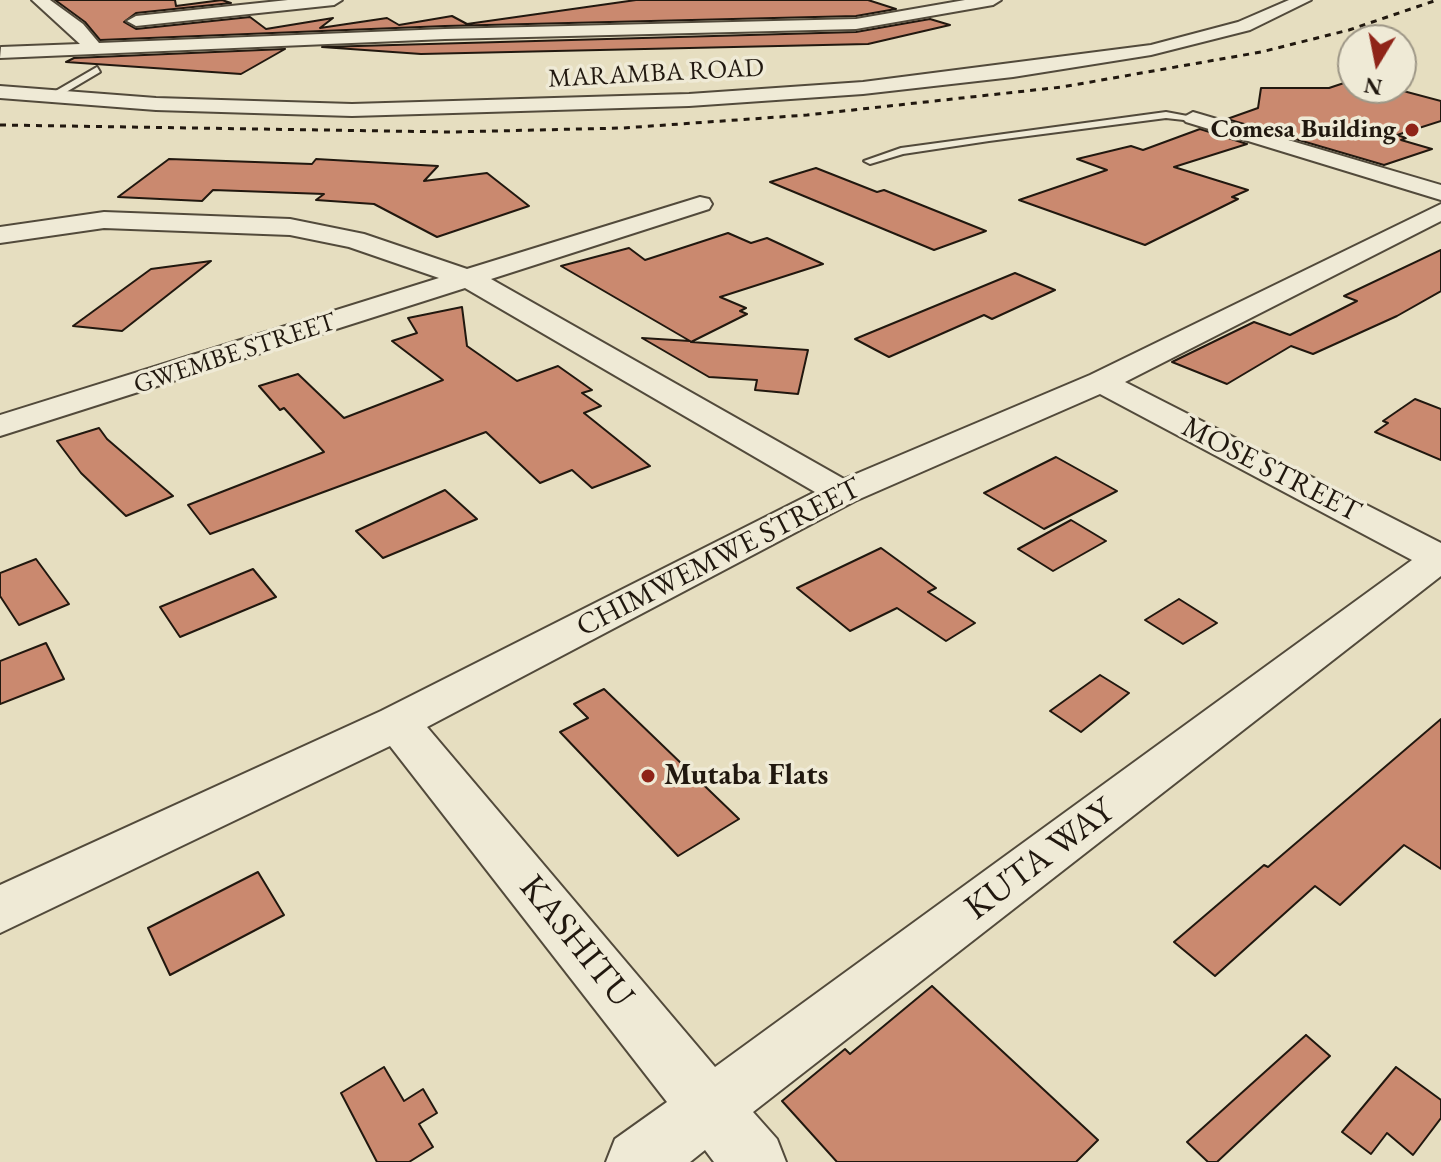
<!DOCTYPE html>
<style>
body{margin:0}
#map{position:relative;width:1441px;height:1162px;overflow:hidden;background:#e6dec0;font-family:"EB Garamond",serif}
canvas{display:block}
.north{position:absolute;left:1337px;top:24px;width:80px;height:80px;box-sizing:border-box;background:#efead6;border:2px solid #9d9686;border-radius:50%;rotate:190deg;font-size:22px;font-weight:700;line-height:32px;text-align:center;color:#21180f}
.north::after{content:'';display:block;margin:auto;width:28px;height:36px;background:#8f2418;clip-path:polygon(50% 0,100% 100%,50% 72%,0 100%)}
</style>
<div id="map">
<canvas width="1441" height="1162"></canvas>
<div class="north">N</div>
</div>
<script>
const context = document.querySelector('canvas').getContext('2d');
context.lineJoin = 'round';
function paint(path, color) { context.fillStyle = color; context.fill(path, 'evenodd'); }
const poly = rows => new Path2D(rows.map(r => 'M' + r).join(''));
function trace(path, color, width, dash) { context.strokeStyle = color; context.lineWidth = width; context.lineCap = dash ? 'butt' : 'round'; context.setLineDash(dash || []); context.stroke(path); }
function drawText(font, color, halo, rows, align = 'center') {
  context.font = font + ' "EB Garamond",serif'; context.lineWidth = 7; context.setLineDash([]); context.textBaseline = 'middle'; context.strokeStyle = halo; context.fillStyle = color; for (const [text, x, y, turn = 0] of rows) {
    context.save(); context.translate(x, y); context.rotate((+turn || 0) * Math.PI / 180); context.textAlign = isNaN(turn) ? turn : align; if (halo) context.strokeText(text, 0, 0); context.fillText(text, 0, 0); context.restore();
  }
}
const building = poly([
 [55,0,175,0,176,6,222,0,231,3,136,13,124,22,136,29,250,17,266,29,333,18,320,28,387,18,399,25,452,16,467,24,636,0,868,0,896,9,856,16,445,26,100,40,85,22,55,0],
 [930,19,950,25,868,44,421,54,322,47,856,32,930,19],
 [285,49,241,74,66,62,74,58,285,49],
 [1353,80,1353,88,1392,88,1441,101,1441,121,1397,135,1406,138,1401,140,1432,149,1384,165,1227,119,1258,108,1261,88,1329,88,1353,80],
 [1200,129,1247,144,1174,167,1248,190,1232,197,1238,199,1145,245,1019,200,1107,170,1077,159,1131,146,1143,150,1200,129],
 [169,159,312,164,316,159,438,166,424,181,487,173,529,206,437,237,374,204,316,200,324,194,213,190,202,201,118,197,169,159],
 [816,168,877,192,884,190,986,231,934,250,770,182,816,168],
 [728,233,751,243,767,238,823,264,720,297,746,308,740,311,747,314,691,342,808,350,798,394,755,390,757,380,709,377,642,338,690,341,561,266,629,248,645,260,728,233],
 [1441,250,1441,291,1397,316,1313,354,1291,346,1227,384,1172,362,1254,322,1290,335,1357,301,1344,296,1441,250],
 [211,261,122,331,73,326,151,269,211,261],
 [1015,273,1055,290,992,319,984,315,889,357,855,339,1015,273],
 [462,307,467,346,517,381,558,366,592,390,582,393,601,406,584,413,650,466,592,488,572,470,540,483,486,432,210,534,188,505,324,452,284,408,280,410,259,386,298,374,344,418,443,380,392,341,417,333,408,318,462,307],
 [1415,399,1441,409,1441,460,1375,432,1388,423,1383,421,1415,399],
 [99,428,107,439,173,496,126,516,81,473,57,441,99,428],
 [1056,457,1117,491,1044,529,984,493,1056,457],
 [445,490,477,519,383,558,356,531,445,490],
 [1071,520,1106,541,1053,571,1018,549,1071,520],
 [881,548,936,588,928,592,975,623,946,641,897,608,850,631,797,588,881,548],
 [36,559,69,604,19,625,0,596,0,573,36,559],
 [253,569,276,597,180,637,160,607,253,569],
 [1179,599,1217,623,1183,644,1145,620,1179,599],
 [46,643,64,679,0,704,0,661,46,643],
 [1100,675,1129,693,1081,732,1050,711,1100,675],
 [604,689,739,819,678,856,560,732,588,718,574,704,604,689],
 [1441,719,1441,869,1404,845,1340,905,1315,886,1215,976,1174,942,1264,865,1268,867,1441,719],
 [258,872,284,915,170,975,148,928,258,872],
 [932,986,1098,1140,1076,1162,837,1162,782,1101,845,1049,850,1054,932,986],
 [1306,1035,1330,1056,1217,1162,1208,1162,1187,1142,1306,1035],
 [384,1067,404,1101,423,1089,437,1113,419,1124,433,1147,409,1162,377,1162,341,1093,384,1067],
 [1396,1067,1441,1100,1441,1118,1413,1155,1387,1133,1371,1154,1342,1132,1396,1067]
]);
const service = poly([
 [97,67,100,72,56,98,47,96,97,67],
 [1166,112,1198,118,1193,121,1166,118,989,141,903,154,870,164,864,161,901,148,1166,112]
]);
const minor = poly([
 [32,0,50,0,83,24,99,43,445,29,856,19,965,0,1001,0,993,5,856,29,445,39,0,58,1,47,80,44,32,0],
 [288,0,342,0,334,5,136,26,127,21,136,16,288,0],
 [1289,0,1311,0,1250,30,1151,55,1013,77,863,94,689,106,352,116,156,110,0,98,0,86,156,98,352,104,689,94,863,82,1151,45,1238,22,1289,0],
 [1193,112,1441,185,1441,200,1186,122,1182,118,1193,112],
 [700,197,709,199,712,204,709,209,491,279,844,479,1090,375,1441,204,1441,221,1125,382,1441,543,1441,576,753,1112,777,1139,786,1162,714,1162,705,1150,690,1162,606,1162,615,1139,667,1102,390,746,0,933,0,885,381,711,815,492,465,288,0,436,0,415,439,278,349,247,290,235,104,228,0,243,0,227,104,212,290,219,364,234,467,269,700,197],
 [1100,394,1412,560,715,1067,427,727,855,501,1100,394]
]);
const rail = poly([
 [0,125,451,132,623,128,807,115,1062,87,1261,52,1349,30,1437,0]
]);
const markers = [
 [1412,130,8,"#8f2418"],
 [648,776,8,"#8f2418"]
];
const farStreetnames = [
 ["MARAMBA ROAD",656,74,-3],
 ["GWEMBE STREET",235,354,-18]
];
const farPoinames = [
 ["Comesa Building",1396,130]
];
const streetNames = [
 ["MOSE STREET",1271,470,27],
 ["CHIMWEMWE STREET",719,558,-27]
];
const poiNames = [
 ["Mutaba Flats",664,776]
];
const nearStreetnames = [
 ["KUTA WAY",1040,860,-37],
 ["KASHITU",576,942,51]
];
paint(building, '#ca896f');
trace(building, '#21180f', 2);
trace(service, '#524a3b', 4);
trace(minor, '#524a3b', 4);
paint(service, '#efead6');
paint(minor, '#efead6');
trace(rail, '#21180f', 3, [6, 6]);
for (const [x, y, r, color] of markers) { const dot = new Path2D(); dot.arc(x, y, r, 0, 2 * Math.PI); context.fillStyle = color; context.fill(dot); trace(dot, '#efead6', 3); }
drawText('26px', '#21180f', '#efead6', farStreetnames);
drawText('bold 26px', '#21180f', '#efead6', farPoinames, 'right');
drawText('30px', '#21180f', '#efead6', streetNames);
drawText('bold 30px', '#21180f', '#efead6', poiNames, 'left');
drawText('36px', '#21180f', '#efead6', nearStreetnames);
</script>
